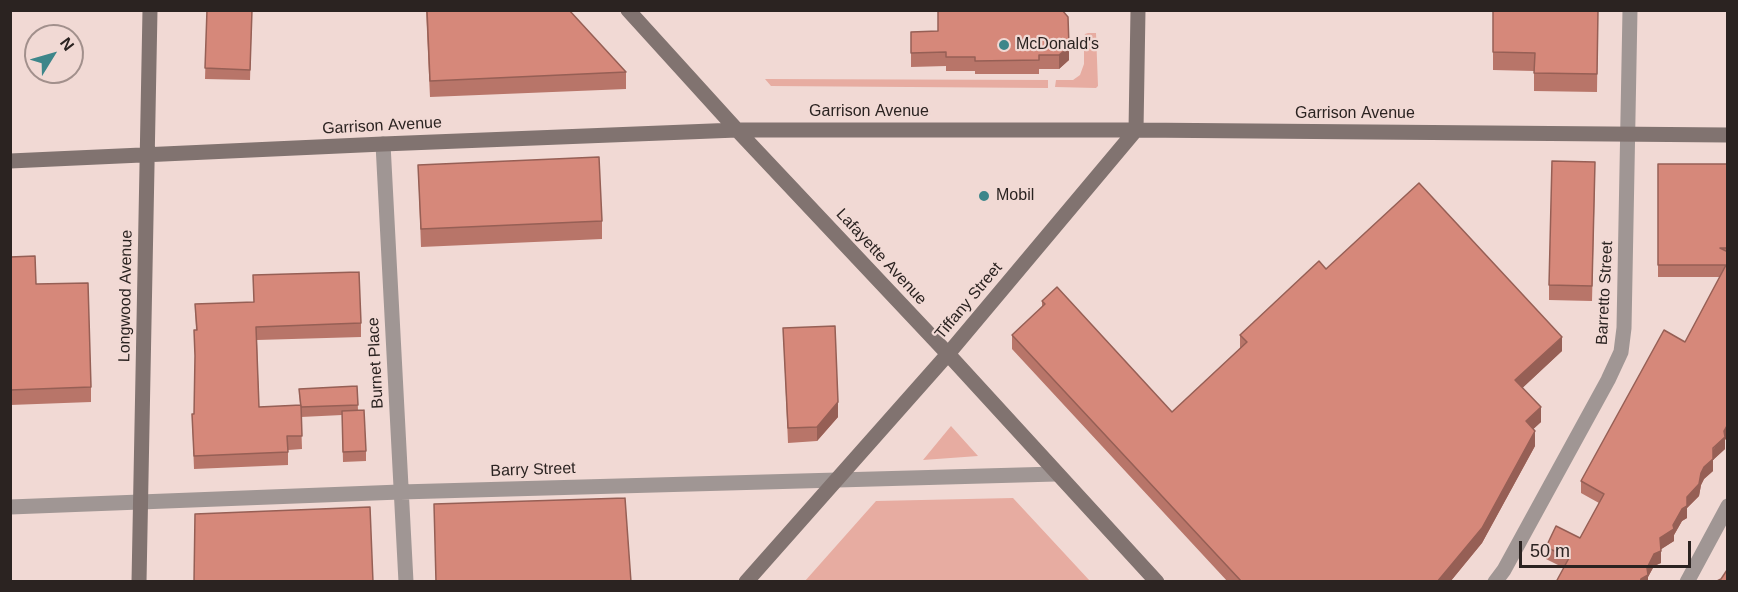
<!DOCTYPE html>
<style>
body{margin:0}
#map{position:relative;width:1738px;height:592px;overflow:hidden;background:#f1d9d4;font-family:Arial,sans-serif}
canvas{display:block}
.frame{position:absolute;inset:0;border:12px solid #2b2321;pointer-events:none}
.north{position:absolute;left:24px;top:24px;width:60px;height:60px;box-sizing:border-box;background:#f1d9d4;border:2px solid #a2908c;border-radius:50%;rotate:53deg;font-size:16px;font-weight:700;line-height:24px;text-align:center;color:#2b2321}
.north::after{content:'';display:block;margin:auto;width:21px;height:27px;background:#3d868a;clip-path:polygon(50% 0,100% 100%,50% 72%,0 100%)}
.scale{position:absolute;left:1519px;top:541px;width:172px;height:27px;box-sizing:border-box;border:3px solid #2b2321;border-top:0;padding-left:8px;font-size:18px;line-height:21px;white-space:nowrap;color:#2b2321;-webkit-text-stroke:4px #f1d9d4;paint-order:stroke}
</style>
<div id="map">
<canvas width="1738" height="592"></canvas>
<div class="frame"></div>
<div class="north">N</div>
<div class="scale">50 m</div>
</div>
<script>
const context = document.querySelector('canvas').getContext('2d');
context.lineJoin = 'round';
function paint(path, color) { context.fillStyle = color; context.fill(path, 'evenodd'); }
const poly = rows => new Path2D(rows.map(r => 'M' + r).join(''));
function trace(path, color, width, dash) { context.strokeStyle = color; context.lineWidth = width; context.lineCap = dash ? 'butt' : 'round'; context.setLineDash(dash || []); context.stroke(path); }
function drawText(font, color, halo, rows, align = 'center') {
  context.font = font + ' Arial,sans-serif'; context.lineWidth = 4.5; context.setLineDash([]); context.textBaseline = 'middle'; context.strokeStyle = halo; context.fillStyle = color; for (const [text, x, y, turn = 0] of rows) {
    context.save(); context.translate(x, y); context.rotate((+turn || 0) * Math.PI / 180); context.textAlign = isNaN(turn) ? turn : align; if (halo) context.strokeText(text, 0, 0); context.fillText(text, 0, 0); context.restore();
  }
}
const green = poly([
 [1088,33,1096,33,1098,86,1096,88,1055,87,1056,80,1073,80,1080,75,1084,64,1084,37,1085,34],
 [765,79,1048,80,1048,88,771,86],
 [951,426,978,456,923,460],
 [1013,498,1090,581,805,581,876,501]
]);
const street = poly([
 [383,144,406,582],
 [10,507,400,492,1056,474],
 [1495,582,1504,570,1608,380,1621,352,1624,328,1630,10],
 [1687,582,1728,506]
]);
const secondary = poly([
 [628,10,737,130,948,354,1157,582],
 [10,161,383,144,737,130,1136,130,1728,135],
 [139,582,150,10],
 [746,582,948,354,1136,130,1138,10]
]);
const wall = poly([
 [207,10,252,10,250,80,205,79],
 [426,10,569,10,626,72,626,89,430,97],
 [1062,10,1069,60,1059,69,1039,69,1039,74,975,74,975,71,946,71,946,66,911,67,911,32,938,31],
 [1493,10,1598,10,1597,92,1534,91,1534,71,1493,70],
 [1658,164,1728,164,1728,436,1725,440,1725,449,1713,460,1713,471,1704,479,1701,485,1699,496,1687,508,1687,518,1682,521,1674,535,1674,541,1661,549,1661,563,1654,566,1648,577,1648,582,1564,568,1546,559,1546,547,1580,538,1599,503,1581,493,1581,481,1685,342,1720,277,1658,277],
 [418,165,602,221,602,239,421,247],
 [1595,177,1592,301,1549,300,1549,285],
 [10,257,36,284,91,387,91,402,10,405],
 [1326,269,1562,351,1522,388,1541,422,1533,429,1535,446,1482,543,1450,582,1228,582,1012,349,1012,335,1042,307,1042,301,1172,412,1240,349,1240,335],
 [253,275,361,323,361,337,257,340,259,407,300,405,299,389,357,386,358,410,366,451,366,461,343,462,342,415,301,417,302,449,288,450,288,465,194,469,192,414,194,414,196,330,195,304,254,302],
 [783,328,838,417,817,441,788,443]
]);
const shadedWall = poly([
 [1069,47,1069,60,1059,69,1059,55],
 [1562,337,1562,351,1515,395,1515,380],
 [838,402,838,417,817,441,817,427],
 [1541,407,1541,422,1526,436,1526,421],
 [1728,424,1728,436,1725,440,1725,449,1713,460,1713,471,1704,479,1701,485,1699,496,1687,508,1687,518,1682,521,1674,535,1674,541,1660,550,1660,538,1673,525,1687,497],
 [1535,431,1535,446,1482,543,1450,582,1437,582],
 [1661,551,1661,563,1654,566,1648,577,1648,582,1640,582,1654,554]
]);
const building = poly([
 [207,10,252,10,250,70,205,68,207,10],
 [427,10,569,10,626,72,430,81,427,10],
 [938,10,1062,10,1068,17,1069,47,1059,55,1039,55,1039,60,975,61,975,57,946,57,946,52,911,53,911,32,938,31,938,10],
 [1493,10,1598,10,1597,74,1534,73,1535,53,1493,52,1493,10],
 [599,157,602,221,421,229,418,165,599,157],
 [1552,161,1595,162,1592,286,1549,285,1552,161],
 [1658,164,1728,164,1728,248,1720,248,1728,252,1728,424,1724,431,1725,437,1713,448,1713,459,1704,467,1701,473,1699,484,1687,497,1687,506,1682,509,1673,525,1674,529,1660,538,1661,551,1654,554,1647,568,1648,575,1641,579,1640,582,1556,582,1569,558,1546,547,1556,526,1580,538,1604,494,1581,481,1664,330,1685,342,1726,265,1658,265,1658,164],
 [1419,183,1562,337,1515,380,1541,407,1526,421,1535,431,1482,528,1437,582,1242,582,1012,335,1045,304,1042,301,1057,287,1172,412,1247,342,1240,335,1319,261,1326,269,1419,183],
 [35,256,36,284,88,283,91,387,10,390,10,257,35,256],
 [359,272,361,323,256,327,259,407,301,405,302,436,287,436,288,452,194,456,192,414,194,414,195,356,194,330,197,330,195,304,254,302,253,275,359,272],
 [835,326,838,402,817,427,788,428,783,328,835,326],
 [357,386,358,405,301,407,299,389,357,386],
 [364,410,366,451,343,452,342,411,364,410],
 [625,498,631,582,436,582,434,504,625,498],
 [370,507,373,582,194,582,195,514,370,507],
 [1728,563,1728,582,1715,582,1721,579,1727,570,1728,563]
]);
const markers = [
 [1004,45,6,"#3d868a"],
 [984,196,6,"#3d868a"]
];
const poiNames = [
 ["McDonald's",1016,45],
 ["Mobil",996,196]
];
const streetNames = [
 ["Garrison Avenue",869,112],
 ["Garrison Avenue",1355,114],
 ["Garrison Avenue",382,126,-3],
 ["Lafayette Avenue",881,257,47],
 ["Barretto Street",1605,293,-87],
 ["Longwood Avenue",126,296,-89],
 ["Tiffany Street",969,301,-50],
 ["Burnet Place",376,363,-93],
 ["Barry Street",533,470,-2]
];
paint(green, '#e7aca1');
trace(street, '#a09694', 15);
trace(secondary, '#817370', 15);
paint(wall, '#b87569');
paint(shadedWall, '#965f55');
paint(building, '#d6887a');
trace(building, '#965f55', 1.5);
for (const [x, y, r, color] of markers) { const dot = new Path2D(); dot.arc(x, y, r, 0, 2 * Math.PI); context.fillStyle = color; context.fill(dot); trace(dot, '#f1d9d4', 2); }
drawText('16px', '#2b2321', '#f1d9d4', poiNames, 'left');
drawText('16px', '#2b2321', '#f1d9d4', streetNames);
</script>
